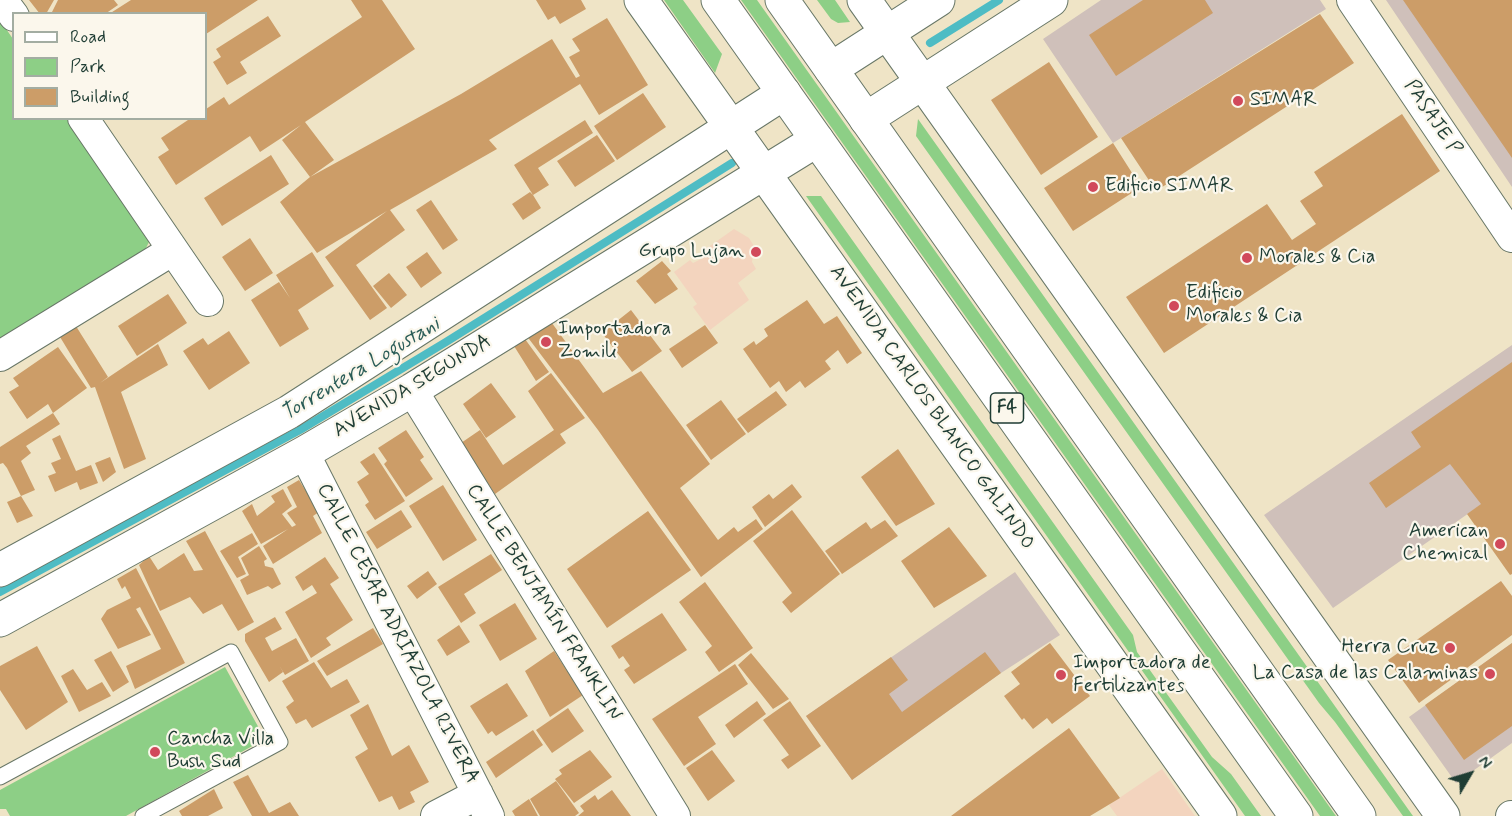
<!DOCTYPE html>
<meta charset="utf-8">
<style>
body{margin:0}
#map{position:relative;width:1512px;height:816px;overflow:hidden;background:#efe4c6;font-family:Mynerve,sans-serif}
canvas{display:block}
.legend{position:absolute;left:12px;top:12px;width:195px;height:108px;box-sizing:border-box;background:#fbf7ec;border:2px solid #a3ada2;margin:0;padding:8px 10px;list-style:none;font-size:18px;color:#1f3d34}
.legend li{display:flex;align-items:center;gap:12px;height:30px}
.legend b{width:30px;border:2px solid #a3ada2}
.north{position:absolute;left:1440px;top:744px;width:60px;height:60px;-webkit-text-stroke:4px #fbf7ec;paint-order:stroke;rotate:52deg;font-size:16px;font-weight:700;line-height:24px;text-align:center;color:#1f3d34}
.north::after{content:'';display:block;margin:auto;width:21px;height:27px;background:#1f3d34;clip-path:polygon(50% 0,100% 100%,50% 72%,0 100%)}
</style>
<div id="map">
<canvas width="1512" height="816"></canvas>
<ul class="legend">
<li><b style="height:8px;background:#fff"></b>Road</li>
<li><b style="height:16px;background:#8dcf86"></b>Park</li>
<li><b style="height:16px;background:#cc9d68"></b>Building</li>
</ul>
<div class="north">N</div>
</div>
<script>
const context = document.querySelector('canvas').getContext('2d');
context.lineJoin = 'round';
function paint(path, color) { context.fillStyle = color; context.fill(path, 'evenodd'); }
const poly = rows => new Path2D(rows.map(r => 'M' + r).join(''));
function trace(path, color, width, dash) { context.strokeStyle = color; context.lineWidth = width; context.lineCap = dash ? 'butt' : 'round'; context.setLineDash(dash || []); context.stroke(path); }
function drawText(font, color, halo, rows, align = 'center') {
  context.font = font + ' Mynerve,sans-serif'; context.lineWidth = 4.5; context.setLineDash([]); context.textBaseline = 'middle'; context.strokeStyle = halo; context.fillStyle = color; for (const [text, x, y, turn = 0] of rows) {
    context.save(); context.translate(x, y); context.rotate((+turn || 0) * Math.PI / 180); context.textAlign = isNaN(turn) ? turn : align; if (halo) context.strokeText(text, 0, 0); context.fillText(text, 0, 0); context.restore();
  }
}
const built = poly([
 [734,229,749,238,754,246,752,262,756,269,738,283,749,300,710,330,693,307,697,304,674,272,690,260,693,263,703,258,700,253],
 [1162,769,1195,816,1117,816,1109,805]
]);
const industrial = poly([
 [1101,0,1320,0,1326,9,1113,143,1043,39],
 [1386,0,1512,0,1512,187],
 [1512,345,1512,483,1333,608,1264,515],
 [1015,572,1060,635,1001,673,852,780,806,716],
 [1512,643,1512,743,1456,783,1409,717]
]);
const green = poly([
 [664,0,683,0,722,54,715,73],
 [741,0,757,0,1336,816,1320,816],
 [817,0,835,0,850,22,838,23,831,19],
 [0,20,13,39,14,118,67,119,150,240,142,256,0,345],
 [918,119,1413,816,1403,816,1335,722,1319,703,916,136],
 [806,196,821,196,1133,635,1137,652,1212,757,1231,774,1261,816,1245,816],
 [225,667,265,739,126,816,10,816,6,809,0,809,0,790]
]);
const stream = poly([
 [930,43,999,0],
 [0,592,300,430,446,342,732,163]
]);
const building = poly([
 [29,0,54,0,46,14,40,14],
 [58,0,114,0,118,5,105,14,51,14],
 [131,0,258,0,206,34,206,14,109,14],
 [351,0,382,0,415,49,305,122,334,160,310,177,282,140,301,125,260,152,250,136,176,185,158,157,169,150,161,138,191,118,206,118,206,109,224,97,229,105,362,17],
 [536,0,581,0,586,9,560,24,555,16,548,20],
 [1143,0,1205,0,1213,13,1116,76,1089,35],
 [1403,0,1512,0,1512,158],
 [1320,14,1354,63,1156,191,1121,138],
 [268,16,281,36,240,62,247,73,227,85,213,62,221,57,216,49],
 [607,18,648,85,599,115,580,84,489,140,497,149,390,210,405,230,356,265,387,308,370,320,325,257,387,211,317,253,280,202,310,177,461,94,552,39,576,78,580,76,569,57,580,51,572,39],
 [1049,62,1098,137,1041,175,991,100],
 [643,93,666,127,617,160,594,126],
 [1402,114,1440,171,1164,353,1126,297,1267,204,1292,240,1316,224,1300,201,1323,186,1314,172],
 [585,120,593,133,538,168,549,185,533,195,541,208,523,220,512,204,530,192,533,195,514,165],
 [597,135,615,161,575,187,557,161],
 [1113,143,1141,187,1073,231,1044,188],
 [271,155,289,184,222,226,204,198],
 [431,200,458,240,443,250,416,210],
 [250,238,273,273,245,291,222,257],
 [312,252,334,286,298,310,309,329,280,347,251,300,279,282,290,298,276,275],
 [427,252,442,273,421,288,406,267],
 [662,261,671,271,667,274,678,289,655,304,636,281],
 [389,273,407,295,391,308,373,286],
 [168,294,187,323,137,356,118,326],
 [807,300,824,324,837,316,862,353,847,364,838,350,825,361,831,369,805,388,800,381,786,392,779,381,770,388,743,349,754,341,756,345,768,336,764,329],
 [631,310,662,351,632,372,602,333],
 [549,319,603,393,641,371,710,464,680,488,718,540,734,527,738,532,756,519,763,529,701,577,598,430,526,335],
 [74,323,108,377,100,383,158,344,168,365,121,392,146,459,124,469,95,387,91,388,57,332],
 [705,325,718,343,682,368,669,349],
 [229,331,250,363,209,390,183,351,203,338,208,345],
 [525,339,549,372,536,381,514,346],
 [58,347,87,388,53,413,48,404,27,419,9,392,19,386,13,378],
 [1512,362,1512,574,1510,575,1467,514,1481,504,1450,464,1386,508,1369,483,1421,447,1411,432],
 [551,373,585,418,560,434,566,443,495,494,461,443,480,430,503,465,554,430,528,391],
 [491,383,516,417,486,438,463,404],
 [776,391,787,405,748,433,737,419],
 [721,400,746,434,711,460,686,425],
 [53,413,60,424,26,446,31,453,21,461,35,490,21,496,7,468,3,463,0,464,0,447],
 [406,430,424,457,420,460,433,479,406,497,384,464,387,461,378,448],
 [60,435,76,471,91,465,98,483,80,490,77,482,55,492,48,476,56,473,51,463,61,459,52,439],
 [898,449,935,504,896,526,861,477],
 [374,453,405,501,375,520,365,505,369,502,357,482,369,474,360,462],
 [110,457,116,472,103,482,95,463],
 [299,480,319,512,313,516,322,533,273,564,263,546,288,529,261,544,242,511,252,504,257,516,275,502,271,496,283,489,292,506,282,514,292,527,296,525,287,513,297,507,287,487],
 [792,484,802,497,765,527,752,507,769,494,773,499],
 [443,485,477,540,443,561,409,506],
 [21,496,33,516,17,523,7,502],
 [401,510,412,527,377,549,366,532],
 [792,510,840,574,791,613,782,602,792,593,753,541],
 [648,511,691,570,607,628,567,569],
 [885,520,898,536,842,574,825,551,866,522,871,529],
 [949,527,987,576,934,608,901,561],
 [205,531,254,622,238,631,222,604,203,614,190,597,160,611,139,565,149,556,158,570,184,553,194,571,203,570,186,541],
 [252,533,258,544,238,557,246,574,237,578,220,551],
 [259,546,267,559,264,561,265,566,273,568,281,584,272,589,268,586,247,595,240,580,249,575,241,558],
 [491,554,502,570,464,594,476,613,461,623,438,587],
 [325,557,339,578,330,584,353,620,326,638,331,645,311,658,285,612,317,593,312,585,303,591,295,577],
 [136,568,185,663,135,689,126,666,161,649,140,607,136,609,151,635,118,649,101,619,107,610,131,598,125,586,122,589,117,579],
 [428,571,437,584,417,599,407,586],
 [1501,581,1512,596,1512,635,1419,703,1388,660],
 [705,582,753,648,719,672,705,652,712,646,679,602],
 [515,603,537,639,500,661,479,625],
 [662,613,687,650,634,684,624,670,630,666,623,656,619,659,611,646],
 [275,617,282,629,265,638,272,651,296,638,309,661,285,675,279,665,283,672,269,682,245,641,245,634],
 [459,625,470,642,447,656,437,640],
 [373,628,383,644,327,676,317,661],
 [1050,643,1090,696,1052,724,1047,718,1033,729,1024,718,1022,720,1004,696,1020,684,1011,672],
 [1512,643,1512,726,1464,760,1425,705],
 [37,646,68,702,26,730,0,690,0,666],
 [111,651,129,682,113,692,94,660],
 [554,651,583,695,550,717,525,671],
 [985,652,1001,673,852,780,806,716,891,657,908,680,889,694,902,712],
 [751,653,789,699,773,709,738,665],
 [314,662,331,688,347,679,360,702,312,728,306,719,296,724,286,707,294,701,282,681],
 [735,664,748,684,698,717,716,744,684,766,652,719],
 [73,669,87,690,102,682,111,696,79,712,61,676],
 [507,683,528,716,496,736,492,731,488,734,470,706],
 [757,701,766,714,734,738,725,725],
 [790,701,821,746,788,769,781,760,789,755,763,720],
 [368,704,392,756,409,745,429,782,410,792,415,802,399,810,392,796,379,802,355,757,368,749,350,715],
 [568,708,584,731,552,753,536,730],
 [1069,728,1120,798,1090,816,951,816],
 [533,730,543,745,496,778,486,762],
 [590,750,612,777,574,803,555,779,562,774,559,770],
 [712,750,735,781,708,801,686,768],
 [248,775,269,813,290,802,299,816,252,816,233,782],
 [556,781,579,813,575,816,540,816,530,799],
 [214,789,223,808,208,816,182,816,179,811],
 [612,790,631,816,578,816,584,811,580,806,595,795,598,800],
 [529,799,538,816,515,816,512,811]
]);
const service = poly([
 [0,777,231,652,280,742,143,816]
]);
const minor = poly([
 [2,0,14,16],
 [1352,0,1512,237],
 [83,118,208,301],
 [0,356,173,250],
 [412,390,675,816],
 [304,453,489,816],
 [436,816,478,794],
 [1511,816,1512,816]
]);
const tertiary = poly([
 [641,0,1220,816],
 [864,0,1443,816]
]);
const secondary = poly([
 [831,69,938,0],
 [866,119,1051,0],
 [0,570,289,412,784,93],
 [0,620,304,453,412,390,817,140]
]);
const trunk = poly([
 [718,0,1296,816],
 [782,0,1359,816]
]);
const markers = [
 [1238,101,6,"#d1495b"],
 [1093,187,6,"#d1495b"],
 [756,252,6,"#d1495b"],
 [1247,258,6,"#d1495b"],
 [1174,306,6,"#d1495b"],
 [546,342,6,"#d1495b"],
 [1500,544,6,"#d1495b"],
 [1450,648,6,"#d1495b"],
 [1490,674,6,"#d1495b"],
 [1061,675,6,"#d1495b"],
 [155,752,6,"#d1495b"]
];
const shields = [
 [1007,408,33]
];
const shieldNames = [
 ["F4",1007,408]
];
const poiNames = [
 ["SIMAR",1250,101],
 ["Edificio SIMAR",1105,187],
 ["Grupo Lujan",744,252,"right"],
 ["Morales & Cia",1259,258],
 ["Edificio",1186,294],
 ["Morales & Cia",1186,317],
 ["Importadora",558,330],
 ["Zomili",558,353],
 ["American",1488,532,"right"],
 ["Chemical",1488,555,"right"],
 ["Herra Cruz",1438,648,"right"],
 ["Importadora de",1073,664],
 ["Fertilizantes",1073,687],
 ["La Casa de las Calaminas",1478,674,"right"],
 ["Cancha Villa",167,740],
 ["Bush Sud",167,763]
];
const streetNames = [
 ["PASAJE P",1432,118,56],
 ["AVENIDA SEGUNDA",413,387,-31],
 ["AVENIDA CARLOS BLANCO GALINDO",931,408,55],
 ["CALLE BENJAMÍN FRANKLIN",543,603,58],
 ["CALLE CESAR ADRIAZOLA RIVERA",397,634,63]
];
const waterNames = [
 ["Torrentera Logustani",361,370,-31]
];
paint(built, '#f3d4be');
paint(industrial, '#cfc0ba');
paint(green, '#8dcf86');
trace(stream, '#4ebcc4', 8);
paint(building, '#cc9d68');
trace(service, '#687767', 17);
trace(minor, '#687767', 32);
trace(tertiary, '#687767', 35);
trace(secondary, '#687767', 35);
trace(trunk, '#687767', 35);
trace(service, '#fff', 15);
trace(minor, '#fff', 30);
trace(tertiary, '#fff', 33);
trace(secondary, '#fff', 33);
trace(trunk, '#fff', 33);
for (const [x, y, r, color] of markers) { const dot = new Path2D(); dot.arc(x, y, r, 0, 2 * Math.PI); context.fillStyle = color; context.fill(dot); trace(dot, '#fbf7ec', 2); }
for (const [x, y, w] of shields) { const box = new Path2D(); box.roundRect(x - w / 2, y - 15, w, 30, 4.5); context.fillStyle = '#fbf7ec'; context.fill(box); trace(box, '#1f3d34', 1.5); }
drawText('bold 18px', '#1f3d34', null, shieldNames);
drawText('20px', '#1f3d34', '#fbf7ec', poiNames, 'left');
drawText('20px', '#1f3d34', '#fbf7ec', streetNames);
drawText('italic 21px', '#2b5d58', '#fbf7ec', waterNames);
</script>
